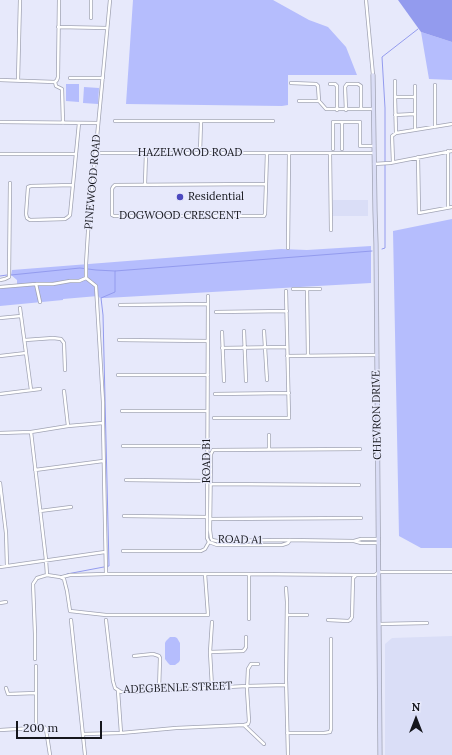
<!DOCTYPE html>
<style>
body{margin:0}
#map{position:relative;width:452px;height:755px;overflow:hidden;background:#e7e9fb;font-family:Lora,serif}
canvas{display:block}
.north{position:absolute;left:396px;top:699px;width:40px;height:40px;-webkit-text-stroke:3px #e7e9fb;paint-order:stroke;rotate:0deg;font-size:11px;font-weight:700;line-height:16px;text-align:center;color:#15161c}
.north::after{content:'';display:block;margin:auto;width:14px;height:18px;background:#15161c;clip-path:polygon(50% 0,100% 100%,50% 72%,0 100%)}
.scale{position:absolute;left:16px;top:721px;width:86px;height:18px;box-sizing:border-box;border:2px solid #15161c;border-top:0;padding-left:5px;font-size:12px;line-height:14px;white-space:nowrap;color:#15161c;-webkit-text-stroke:3px #e7e9fb;paint-order:stroke}
</style>
<div id="map">
<canvas width="452" height="755"></canvas>
<div class="north">N</div>
<div class="scale">200 m</div>
</div>
<script>
const context = document.querySelector('canvas').getContext('2d');
context.lineJoin = 'round';
function paint(path, color) { context.fillStyle = color; context.fill(path, 'evenodd'); }
const poly = rows => new Path2D(rows.map(r => 'M' + r).join(''));
function trace(path, color, width, dash) { context.strokeStyle = color; context.lineWidth = width; context.lineCap = dash ? 'butt' : 'round'; context.setLineDash(dash || []); context.stroke(path); }
function drawText(font, color, halo, rows, align = 'center') {
  context.font = font + ' Lora,serif'; context.lineWidth = 3; context.setLineDash([]); context.textBaseline = 'middle'; context.strokeStyle = halo; context.fillStyle = color; for (const [text, x, y, turn = 0] of rows) {
    context.save(); context.translate(x, y); context.rotate((+turn || 0) * Math.PI / 180); context.textAlign = isNaN(turn) ? turn : align; if (halo) context.strokeText(text, 0, 0); context.fillText(text, 0, 0); context.restore();
  }
}
const built = poly([
 [333,200,368,200,368,216,333,216],
 [452,636,452,755,385,755,385,644,392,638]
]);
const green = poly([
 [133,0,273,0,309,20,328,27,346,47,357,75,288,75,288,105,282,106,126,104],
 [421,32,452,42,452,80,429,79],
 [66,84,79,84,79,102,66,101],
 [84,87,99,88,98,104,83,103],
 [452,219,452,548,421,548,399,536,393,231],
 [371,246,371,283,106,298,100,298,98,296,63,299,63,300,0,306,0,287,17,285,17,280,11,275,12,270,281,249,307,250],
 [170,637,175,637,177,638,180,643,180,660,179,662,175,665,170,665,168,663,165,659,165,643,166,641]
]);
const water = poly([
 [398,0,452,0,452,42,421,32]
]);
const stream = poly([
 [382,249,385,248,385,108,382,57,418,29],
 [11,275,80,268,96,270,115,271],
 [0,276,7,275],
 [67,574,109,566,103,315,101,298,115,292,115,271,372,251]
]);
const street = poly([
 [91,0,91,18],
 [366,0,373,75],
 [58,27,107,28],
 [70,78,103,78],
 [0,80,55,82],
 [18,80,20,0],
 [395,81,395,97],
 [55,82,57,80,58,77,59,0],
 [55,82,56,86,62,89,63,123],
 [291,83,316,84,318,86,319,101,326,109,373,109],
 [330,84,335,84,337,86,337,110],
 [435,85,435,127],
 [415,86,415,130],
 [299,101,319,101],
 [346,110,345,87,347,84,358,84,361,86,361,109],
 [395,115,415,114],
 [115,121,273,121],
 [0,122,98,123],
 [342,122,342,149],
 [396,133,395,97,415,97],
 [333,149,333,122,360,122,360,146,374,146],
 [448,151,448,207],
 [96,153,374,153],
 [200,153,201,121],
 [330,153,331,230],
 [0,154,76,154],
 [418,157,419,213,452,207],
 [393,162,392,136,396,133,452,124],
 [374,164,390,163,452,151],
 [145,184,146,153],
 [266,184,115,185,113,187,112,189,112,215,114,216,264,216,265,214,266,184,267,153],
 [73,185,31,186,28,187,26,214,27,218,30,220,65,219,68,217,70,215,79,123],
 [288,248,289,153],
 [0,280,5,279,9,277,10,183],
 [36,284,40,302],
 [0,287,36,284,53,284,70,281,79,281,86,278,86,264,88,232,110,0],
 [293,289,320,289],
 [307,289,308,356],
 [208,296,207,538,209,542,217,545,282,545,288,543,290,540],
 [120,305,208,304],
 [20,308,31,390],
 [216,312,287,311],
 [0,318,21,316],
 [244,331,246,381],
 [264,331,267,380],
 [222,332,224,381],
 [25,340,53,338,61,339,64,343,65,370],
 [119,340,208,341],
 [222,348,287,347],
 [0,356,26,353],
 [287,356,377,355],
 [118,375,208,375],
 [64,391,68,426],
 [0,394,40,389],
 [215,394,289,393],
 [122,411,207,411],
 [214,418,289,418,286,291],
 [103,423,106,574],
 [31,432,68,426,103,423,103,402,96,286,86,278],
 [0,433,31,432,46,560,47,575,60,577,64,579,67,591,70,611,106,615,208,615,205,574],
 [123,446,207,446],
 [269,449,269,435],
 [360,449,213,450,211,454,210,530,211,538,212,540,217,541,286,540,354,541,361,543,379,543],
 [35,470,103,461],
 [126,480,207,481],
 [0,483,6,533,7,566],
 [211,484,359,485],
 [40,511,71,507],
 [124,516,207,517],
 [210,519,361,518],
 [354,541,361,539,379,539],
 [123,551,201,551,205,549,209,542],
 [0,567,105,552],
 [62,577,70,575,106,574,249,574,356,575],
 [286,588,287,602,286,679,288,755],
 [0,603,6,602],
 [287,615,307,615],
 [249,619,249,574],
 [71,620,85,755],
 [106,620,113,681,115,688,121,692,130,692,247,686,286,685],
 [328,620,348,621,350,620,352,617,353,578,356,575,375,575,379,572,452,572],
 [380,624,427,623],
 [210,652,243,651,245,649,246,647,246,637],
 [134,656,153,654,159,656,160,658,159,690],
 [35,659,35,634,33,584,37,578,47,575],
 [36,666,36,726],
 [212,687,210,652,212,622],
 [6,688,8,694,36,693],
 [118,691,121,733],
 [244,725,264,744],
 [0,730,34,728,36,726,44,727,46,729,50,755],
 [287,733,324,733,330,732,331,729,331,639],
 [84,734,121,733,176,728,244,725,248,724,249,721,247,690,248,669,251,664,258,664]
]);
const secondary = poly([
 [373,75,375,211,376,244,380,755]
]);
const markers = [
 [180,197,4,"#4c49bf"]
];
const streetNames = [
 ["HAZELWOOD ROAD",190,153],
 ["PINEWOOD ROAD",93,182,-85],
 ["DOGWOOD CRESCENT",180,216],
 ["CHEVRON DRIVE",377,415,-91],
 ["ROAD B1",207,461,-90],
 ["ROAD A1",240,540,1],
 ["ADEGBENLE STREET",178,688,-2]
];
const poiNames = [
 ["Residential",188,197]
];
paint(built, '#dadef7');
paint(green, '#b5bdfd');
paint(water, '#939bee');
trace(stream, '#939bee', 1);
trace(street, '#a1a4b4', 4);
trace(secondary, '#a1a4b4', 5);
trace(street, '#fff', 2.5);
trace(secondary, '#daddf6', 3.5);
for (const [x, y, r, color] of markers) { const dot = new Path2D(); dot.arc(x, y, r, 0, 2 * Math.PI); context.fillStyle = color; context.fill(dot); trace(dot, '#e7e9fb', 1.5); }
drawText('11px', '#15161c', '#e7e9fb', streetNames);
drawText('11px', '#15161c', '#e7e9fb', poiNames, 'left');
</script>
